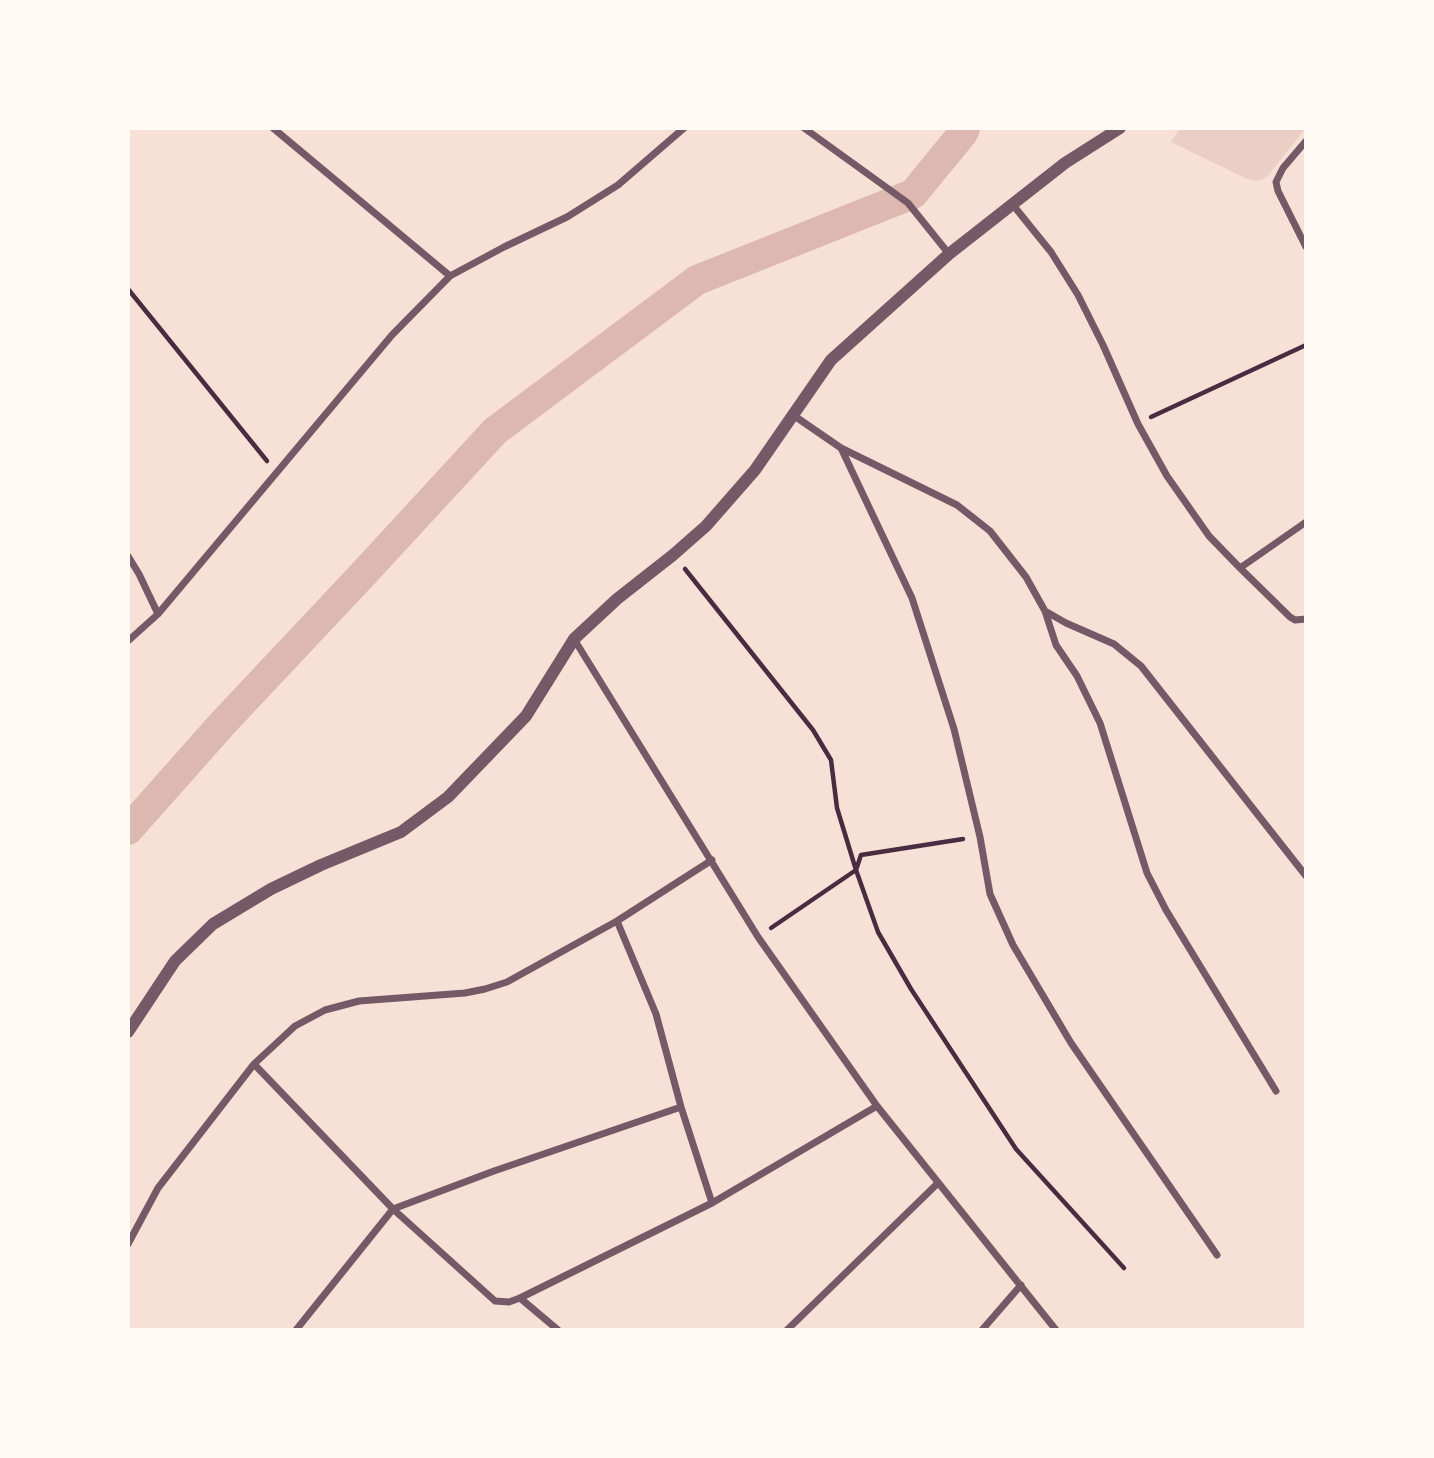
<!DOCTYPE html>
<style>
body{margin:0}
#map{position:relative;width:1434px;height:1458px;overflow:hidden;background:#f7e1d7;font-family:"Golos Text",sans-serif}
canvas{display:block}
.frame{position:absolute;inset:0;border:130px solid #fffaf5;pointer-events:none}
</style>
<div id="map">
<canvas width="1434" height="1458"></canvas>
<div class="frame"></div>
</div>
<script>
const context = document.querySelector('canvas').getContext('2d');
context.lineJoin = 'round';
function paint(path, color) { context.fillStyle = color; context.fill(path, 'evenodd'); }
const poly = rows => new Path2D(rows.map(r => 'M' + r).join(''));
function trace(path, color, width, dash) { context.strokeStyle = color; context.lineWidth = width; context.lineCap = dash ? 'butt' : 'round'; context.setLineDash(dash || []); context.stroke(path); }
const green = poly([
 [1180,128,1306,128,1267,177,1258,181,1247,179,1171,142]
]);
const canal = poly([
 [128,830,223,723,365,572,495,431,697,280,913,194,963,133,965,128]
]);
const path = poly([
 [128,289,267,461],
 [1151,417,1306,345],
 [685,569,813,730,831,760,837,808,856,870,878,932,911,989,1016,1149,1124,1268],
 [771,928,856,870,861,855,963,839]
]);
const minor = poly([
 [273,128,450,276],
 [804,128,908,203,949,254],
 [1306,141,1283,168,1276,182,1278,191,1306,247],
 [1013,205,1051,252,1078,295,1103,345,1138,424,1167,476,1209,536,1240,568,1290,617,1295,620,1306,619],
 [793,415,841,448,957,505,990,531,1026,577,1045,611,1056,645,1077,676,1100,723,1147,873,1166,910,1276,1091],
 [841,448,912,598,954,729,980,837,990,894,1013,945,1071,1043,1217,1255],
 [128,556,139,574,158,614],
 [1240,568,1306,522],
 [1045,611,1066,623,1114,644,1141,666,1306,876],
 [574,639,758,937,877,1106,1056,1330],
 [128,641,158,614,392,335,450,276,504,247,567,217,618,185,684,128],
 [617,921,656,1014,681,1107,712,1203],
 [254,1064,393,1209,495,1301,509,1302,520,1298,712,1203,877,1106],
 [128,1244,158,1188,254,1064,295,1026,325,1010,359,1001,465,993,485,989,507,982,617,921,712,860],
 [520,1298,558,1330],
 [296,1330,393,1209,494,1171,681,1107],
 [787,1330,938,1183],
 [982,1330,1021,1285]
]);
const tertiary = poly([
 [128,1032,175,961,213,924,271,889,321,865,401,832,448,797,526,716,574,639,617,599,673,555,706,526,755,470,831,360,949,254,1065,163,1120,128]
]);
paint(green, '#ebcfc5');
trace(canal, '#dcb8b0', 30);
trace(path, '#4a2c40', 4.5);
trace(minor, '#755966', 7);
trace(tertiary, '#755966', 12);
</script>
